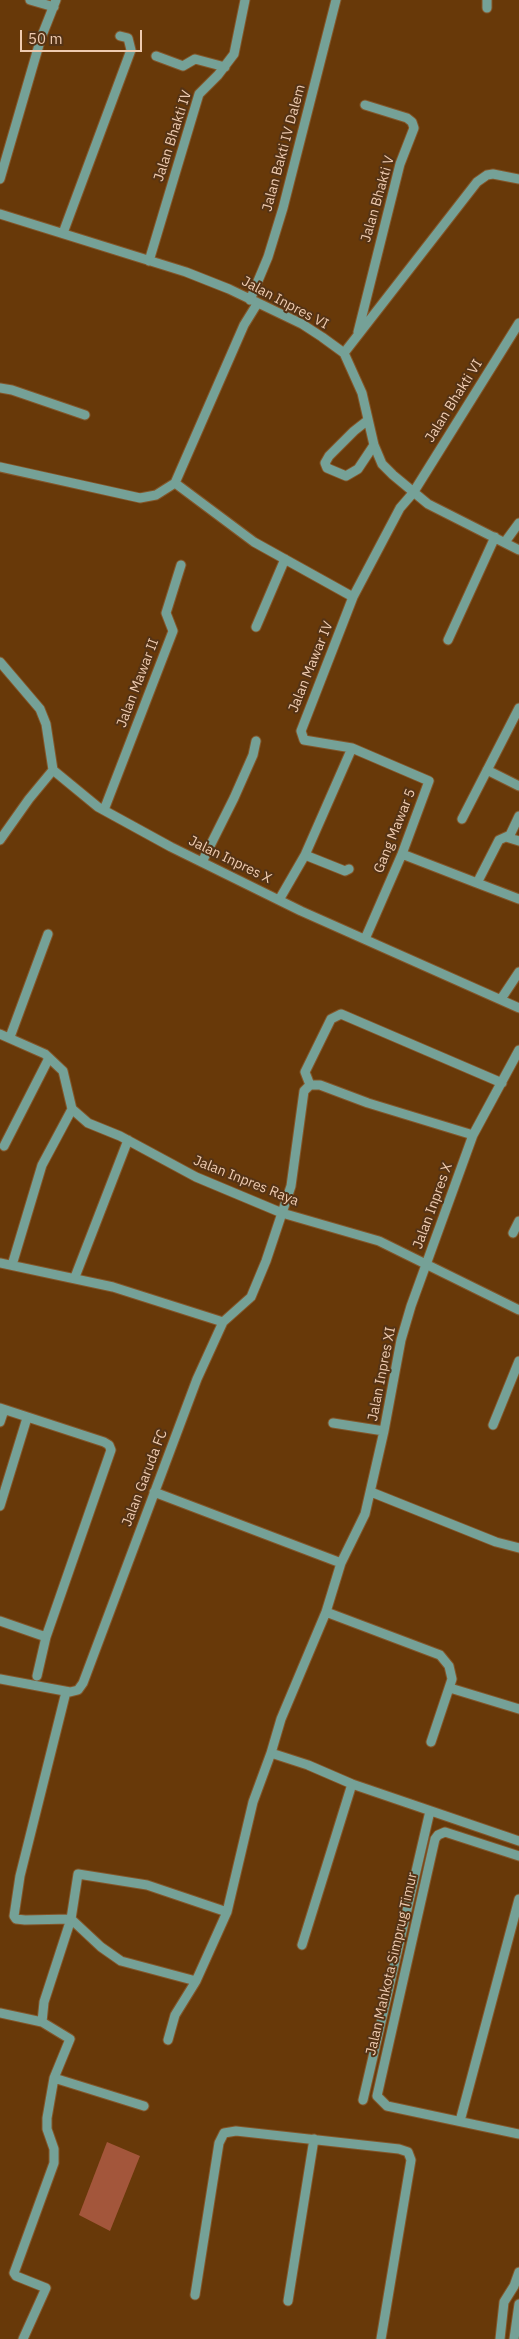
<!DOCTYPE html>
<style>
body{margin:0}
#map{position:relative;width:519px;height:2339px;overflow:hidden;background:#683909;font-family:"IBM Plex Sans",sans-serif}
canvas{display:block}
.scale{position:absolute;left:20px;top:30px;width:122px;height:22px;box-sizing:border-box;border:2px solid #efcbb0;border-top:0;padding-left:6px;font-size:15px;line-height:18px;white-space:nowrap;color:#efcbb0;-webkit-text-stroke:4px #553315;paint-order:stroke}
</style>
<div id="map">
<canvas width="519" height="2339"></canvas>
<div class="scale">50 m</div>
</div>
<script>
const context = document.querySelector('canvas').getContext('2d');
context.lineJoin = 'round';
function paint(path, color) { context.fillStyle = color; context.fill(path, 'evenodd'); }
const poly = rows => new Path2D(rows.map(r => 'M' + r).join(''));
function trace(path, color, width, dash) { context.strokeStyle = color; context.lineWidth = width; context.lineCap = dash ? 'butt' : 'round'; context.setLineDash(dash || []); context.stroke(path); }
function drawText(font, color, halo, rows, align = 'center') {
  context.font = font + ' "IBM Plex Sans",sans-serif'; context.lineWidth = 4; context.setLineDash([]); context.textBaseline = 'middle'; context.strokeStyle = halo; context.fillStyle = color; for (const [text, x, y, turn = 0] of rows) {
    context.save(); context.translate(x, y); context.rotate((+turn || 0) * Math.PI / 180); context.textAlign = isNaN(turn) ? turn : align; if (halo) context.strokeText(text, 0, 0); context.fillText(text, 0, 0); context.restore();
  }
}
const building = poly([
 [107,2142,140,2156,110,2231,79,2215]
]);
const minor = poly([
 [30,0,54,7],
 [487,8,487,0],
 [156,56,183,66,195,59,225,67],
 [0,179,41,38,56,0],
 [0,214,186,272,229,289,302,324,322,337,344,353,362,393,374,445,382,464,393,475,428,504,519,550],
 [63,233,131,50,128,38,120,36],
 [149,261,199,94,218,75,234,54,245,0],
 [250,300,268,257,283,208,336,0],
 [358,332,400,164,414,128,412,122,407,118,365,105],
 [344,353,477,182,487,175,493,174,519,179],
 [0,388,12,390,85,415],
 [368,420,354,431,329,456,325,463,327,468,346,476,358,469,374,445],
 [0,467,140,498,156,495,175,483,244,325,257,304],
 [175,483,254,542,353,597],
 [505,542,519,523],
 [256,627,285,559],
 [448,640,495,537],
 [0,662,40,709,46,724,53,770,98,807,171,847,301,911,519,1008],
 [487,770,519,786],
 [104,810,173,631,166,613,181,565],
 [462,819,519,708],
 [506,837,519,841],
 [0,840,29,799,53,770],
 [402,854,477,883,499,840,510,835,519,816],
 [305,855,345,871,349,869],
 [202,862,234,798,253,755,256,741],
 [477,883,519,899],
 [279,900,305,855,352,748],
 [365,939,402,854,429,781,352,748,304,740,301,731,353,597,400,508,413,493,519,323],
 [501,999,519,972],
 [0,1034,45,1054,63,1071,72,1109,88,1123,120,1136,196,1177,282,1213,379,1241,519,1310],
 [10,1037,48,934],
 [519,1050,473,1135,411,1306,401,1340,384,1431,365,1514,341,1563,326,1612,281,1719,271,1753,308,1765,352,1784,519,1841],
 [310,1085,305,1072,331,1019,341,1014,502,1083],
 [310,1085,320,1085,368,1103,473,1135],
 [4,1146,49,1058],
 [513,1233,519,1221],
 [0,1263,113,1287,223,1322],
 [12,1265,42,1165,72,1109],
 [75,1277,128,1140],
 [0,1408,104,1442,109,1445,111,1450,46,1637,0,1621],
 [0,1422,4,1410],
 [333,1423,384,1431],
 [493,1425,519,1361],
 [154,1492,341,1563],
 [371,1492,496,1542,519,1548],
 [0,1506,27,1418],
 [326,1612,440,1655,449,1666,452,1679,431,1742],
 [37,1676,46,1637],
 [0,1679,70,1692,78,1690,83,1683,197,1379,223,1322,251,1297,266,1261,291,1186,304,1091,310,1085],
 [450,1688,519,1709],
 [66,1692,20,1876,14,1916,16,1919,25,1920,71,1919,101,1947,121,1961,196,1981],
 [519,1856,445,1832,438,1835,435,1839,377,2096,387,2106,519,2134],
 [302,1945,352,1784],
 [0,2013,42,2022,70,2039,54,2078,47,2118,47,2129,54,2149,54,2163,14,2273,16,2276,46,2288,23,2339],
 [42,2022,44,2002,71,1919,78,1874,147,1885,227,1912],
 [168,2040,175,2015,196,1981,227,1912,253,1802,271,1753],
 [54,2078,144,2106],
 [363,2100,430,1811],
 [460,2121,519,1899],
 [195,2295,219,2143,224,2133,236,2131,399,2149,408,2152,411,2160,381,2339],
 [288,2301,314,2139],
 [500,2339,504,2302,514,2286,519,2272],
 [514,2339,519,2304]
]);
const streetNames = [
 ["Jalan Bhakti IV",173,136,-72],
 ["Jalan Bakti IV Dalem",284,148,-75],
 ["Jalan Bhakti V",378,199,-74],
 ["Jalan Inpres VI",285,303,28],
 ["Jalan Bhakti VI",454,401,-58],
 ["Jalan Mawar IV",311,667,-68],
 ["Jalan Mawar II",138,683,-69],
 ["Gang Mawar 5",395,831,-68],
 ["Jalan Inpres X",230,860,26],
 ["Jalan Inpres Raya",246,1181,22],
 ["Jalan Inpres X",433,1206,-70],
 ["Jalan Inpres XI",382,1374,-79],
 ["Jalan Garuda FC",145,1478,-69],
 ["Jalan Mahkota Simprug Timur",392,1964,-77]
];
paint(building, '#a3563b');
trace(minor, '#83562a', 11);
trace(minor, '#75a197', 9);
drawText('14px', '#efcbb0', '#553315', streetNames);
</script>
